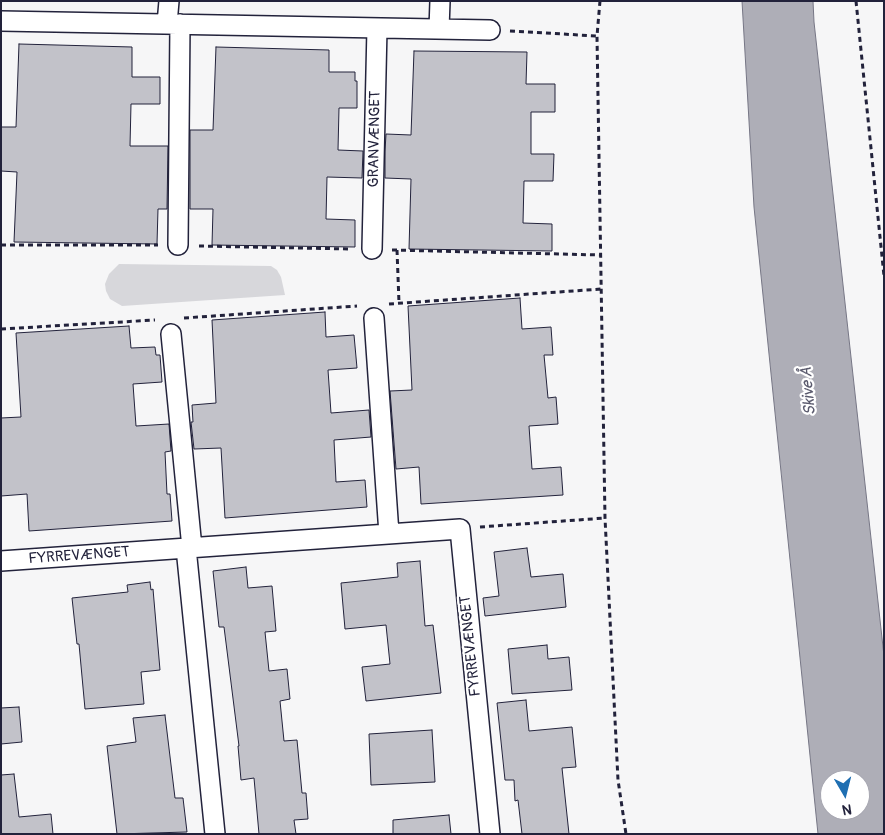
<!DOCTYPE html>
<meta charset="utf-8">
<style>
body{margin:0}
#map{position:relative;width:885px;height:835px;overflow:hidden;background:#f6f6f7;font-family:Pangolin,sans-serif}
canvas{display:block}
.frame{position:absolute;inset:0;border:2px solid #22223b;pointer-events:none}
.north{position:absolute;left:820px;top:770px;width:50px;height:50px;box-sizing:border-box;background:#fff;border:1px solid #a7a7b1;border-radius:50%;rotate:172deg;font-size:14px;font-weight:700;line-height:20px;text-align:center;color:#22223b}
.north::after{content:'';display:block;margin:auto;width:18px;height:22px;background:#1f6fb2;clip-path:polygon(50% 0,100% 100%,50% 72%,0 100%)}
</style>
<div id="map">
<canvas width="885" height="835"></canvas>
<div class="frame"></div>
<div class="north">N</div>
</div>
<script>
const context = document.querySelector('canvas').getContext('2d');
context.lineJoin = 'round';
function paint(path, color) { context.fillStyle = color; context.fill(path, 'evenodd'); }
const poly = rows => new Path2D(rows.map(r => 'M' + r).join(''));
function trace(path, color, width, dash) { context.strokeStyle = color; context.lineWidth = width; context.lineCap = dash ? 'butt' : 'round'; context.setLineDash(dash || []); context.stroke(path); }
function drawText(font, color, halo, rows, align = 'center') {
  context.font = font + ' Pangolin,sans-serif'; context.lineWidth = 4.5; context.setLineDash([]); context.textBaseline = 'middle'; context.strokeStyle = halo; context.fillStyle = color; for (const [text, x, y, turn = 0] of rows) {
    context.save(); context.translate(x, y); context.rotate((+turn || 0) * Math.PI / 180); context.textAlign = isNaN(turn) ? turn : align; if (halo) context.strokeText(text, 0, 0); context.fillText(text, 0, 0); context.restore();
  }
}
const green = poly([
 [119,264,271,266,277,270,281,277,285,295,122,306,110,299,106,291,105,284,109,274]
]);
const water = poly([
 [742,1,813,1,814,22,884,656,884,834,818,834,754,207,742,1],
 [830,780,860,780,860,810,830,810,830,780]
]);
const building = poly([
 [19,44,132,47,132,77,160,77,160,104,131,104,130,146,168,146,167,209,158,209,157,244,14,242,17,172,1,171,1,127,16,127,19,44],
 [216,47,329,50,329,72,355,72,355,81,357,81,357,108,339,108,338,150,363,151,362,178,327,177,326,219,355,220,355,247,212,245,213,209,190,209,190,130,213,130,216,47],
 [414,51,527,52,526,84,555,84,555,112,531,112,531,154,554,154,553,181,524,181,523,223,552,224,552,251,409,249,411,179,385,178,385,151,386,134,411,135,414,51],
 [520,298,522,329,551,327,553,355,544,355,548,398,556,397,558,424,529,426,532,469,561,467,563,495,421,504,419,467,396,469,390,391,412,390,408,306,520,298],
 [325,312,326,337,354,335,357,368,328,370,331,413,369,410,371,437,334,440,336,482,365,480,367,507,225,518,221,448,194,449,191,422,193,422,192,405,216,403,212,320,325,312],
 [129,326,131,348,155,347,156,355,160,355,162,382,133,384,136,426,169,424,171,451,165,452,167,494,170,494,172,521,29,531,27,494,1,496,1,418,21,417,16,333,129,326],
 [527,548,531,577,563,574,566,607,485,616,483,598,499,596,494,552,527,548],
 [420,561,425,626,433,625,441,693,366,701,362,667,390,664,386,625,345,629,341,583,398,577,397,563,420,561],
 [246,567,248,588,272,586,276,631,265,632,269,671,287,669,290,699,280,701,284,741,297,740,302,793,306,793,308,819,294,820,296,834,259,834,254,778,241,780,238,746,239,746,224,627,219,627,213,571,246,567],
 [150,582,151,590,153,589,160,670,141,672,144,704,85,709,79,644,77,644,72,598,128,592,127,585,150,582],
 [547,645,548,659,569,657,572,690,512,694,508,649,547,645],
 [526,700,529,731,572,727,576,767,562,768,569,834,522,834,518,800,515,801,514,780,505,780,497,703,526,700],
 [19,707,22,742,1,744,1,708,19,707],
 [165,715,175,798,183,798,187,832,117,834,107,746,136,742,133,718,165,715],
 [432,730,435,782,371,785,369,734,432,730],
 [14,774,19,817,51,814,53,834,1,834,1,775,14,774],
 [449,815,451,834,393,834,393,820,449,815]
]);
const path = poly([
 [600,1,597,36,605,518,618,780,626,834],
 [856,1,884,276],
 [510,31,597,36],
 [1,245,158,245],
 [199,246,351,249],
 [392,250,601,255],
 [397,250,399,303],
 [389,304,601,289],
 [184,318,357,306],
 [1,329,155,320],
 [480,527,605,518]
]);
const minor = poly([
 [1,21,490,30],
 [167,24,169,1],
 [439,29,440,1],
 [178,245,180,24],
 [372,249,377,28],
 [374,318,389,534],
 [171,334,192,548],
 [186,548,215,834],
 [1,561,460,529,490,834]
]);
const streetNames = [
 ["GRANVÆNGET",375,139,-89],
 ["FYRREVÆNGET",79,556,-4],
 ["FYRREVÆNGET",471,646,-96]
];
const waterNames = [
 ["Skive Å",809,391,-95]
];
paint(green, '#d7d7db');
paint(water, '#aeaeb7');
trace(water, '#767685', 1);
paint(building, '#c2c2c9');
trace(building, '#22223b', 1);
trace(minor, '#22223b', 22);
trace(path, '#22223b', 3, [5, 4]);
trace(minor, '#fff', 19);
drawText('15px', '#22223b', '#fff', streetNames);
drawText('italic 16px', '#5a5a6d', '#fff', waterNames);
</script>
